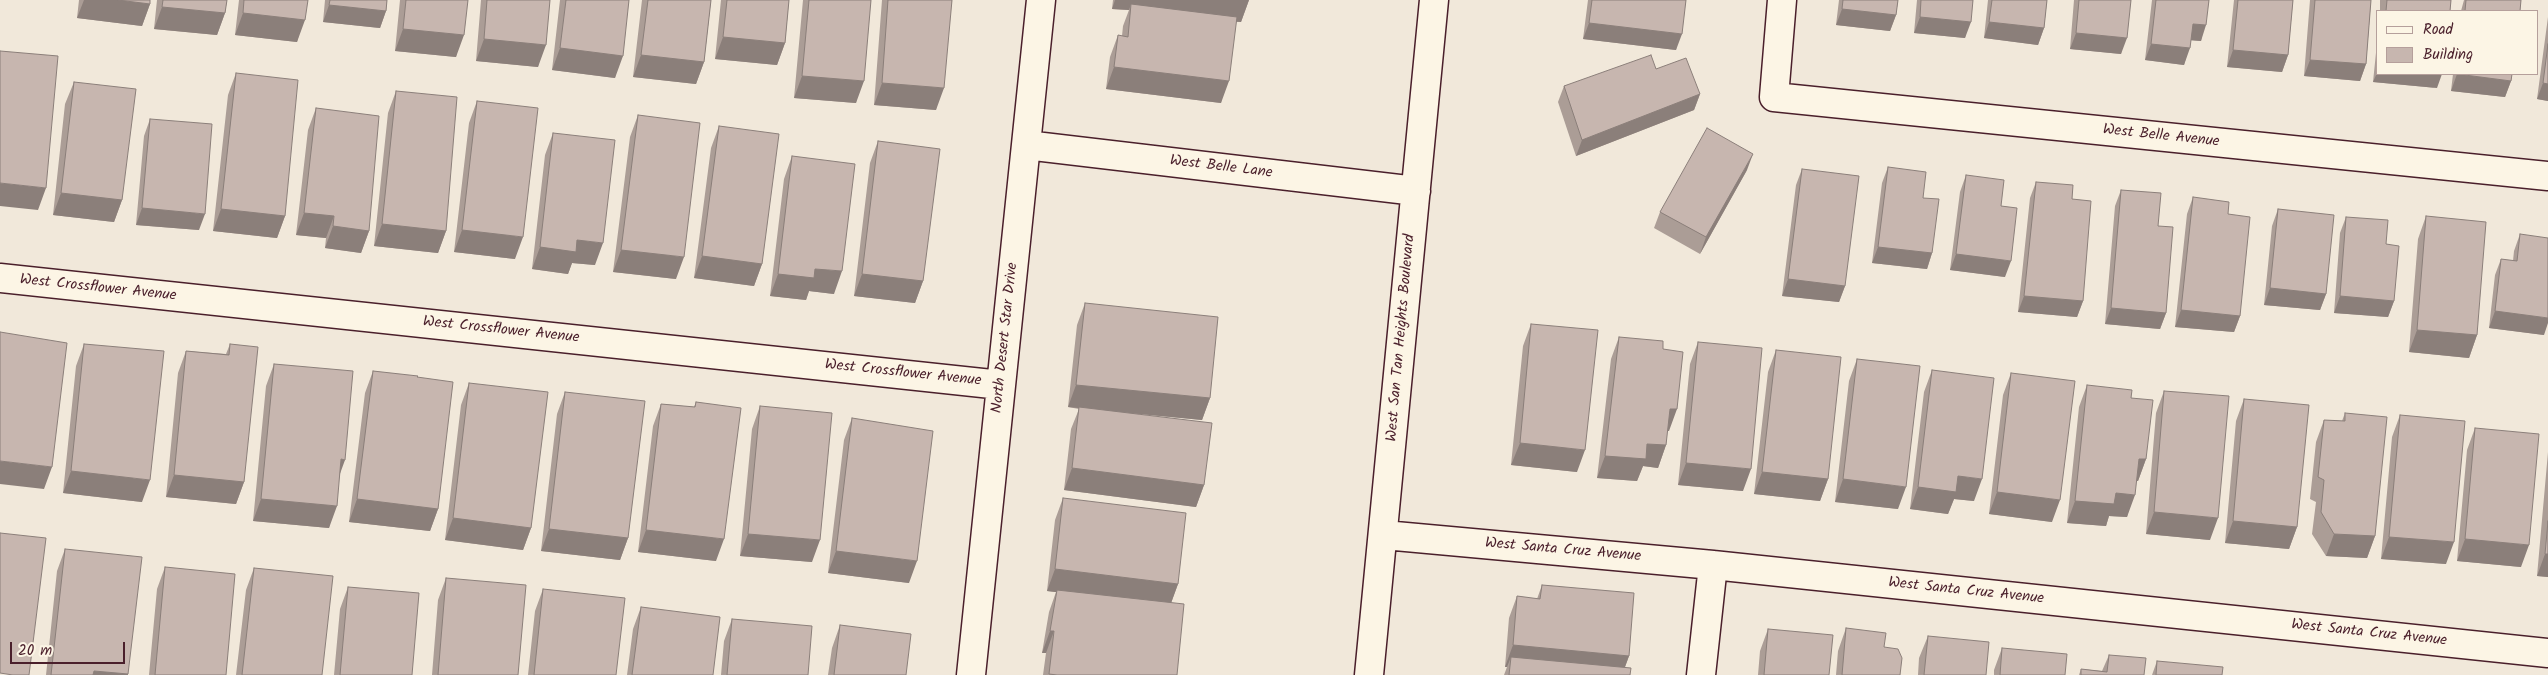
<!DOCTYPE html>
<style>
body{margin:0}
#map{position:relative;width:2548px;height:675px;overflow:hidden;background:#f1e8da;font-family:Kalam,sans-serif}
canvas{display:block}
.legend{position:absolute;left:2376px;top:10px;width:162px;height:65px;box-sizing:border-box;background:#fcf5e5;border:1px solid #b59f9b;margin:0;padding:6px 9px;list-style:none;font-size:15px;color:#4a1f2b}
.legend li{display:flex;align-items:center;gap:10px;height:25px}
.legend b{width:25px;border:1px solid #b59f9b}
.scale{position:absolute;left:10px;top:642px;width:115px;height:22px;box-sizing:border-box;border:2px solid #4a1f2b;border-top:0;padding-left:6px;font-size:15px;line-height:18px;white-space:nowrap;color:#4a1f2b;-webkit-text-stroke:4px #fcf5e5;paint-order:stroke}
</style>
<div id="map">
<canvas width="2548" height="675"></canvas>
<ul class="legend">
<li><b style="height:6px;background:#fcf5e5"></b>Road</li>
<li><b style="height:14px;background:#c7b6af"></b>Building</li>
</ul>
<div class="scale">20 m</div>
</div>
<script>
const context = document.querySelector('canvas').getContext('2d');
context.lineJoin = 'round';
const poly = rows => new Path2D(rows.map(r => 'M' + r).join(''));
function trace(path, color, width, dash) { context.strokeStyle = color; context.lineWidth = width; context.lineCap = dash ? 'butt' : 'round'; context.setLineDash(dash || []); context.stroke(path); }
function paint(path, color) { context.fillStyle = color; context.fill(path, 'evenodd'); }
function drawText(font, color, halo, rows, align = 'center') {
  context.font = font + ' Kalam,sans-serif'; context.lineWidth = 4.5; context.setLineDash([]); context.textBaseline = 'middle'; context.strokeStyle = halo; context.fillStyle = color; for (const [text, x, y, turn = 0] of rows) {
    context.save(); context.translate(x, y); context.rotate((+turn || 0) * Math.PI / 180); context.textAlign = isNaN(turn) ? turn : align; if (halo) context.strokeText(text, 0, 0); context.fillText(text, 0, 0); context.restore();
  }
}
const minor = poly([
 [1782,0,1774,97,2548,176],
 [1026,145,1416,191],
 [0,278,1001,385],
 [1384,535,1713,565,2548,653],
 [971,675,1041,0],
 [1369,675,1434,0],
 [1701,675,1713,565]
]);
const wall = poly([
 [79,0,150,0,150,4,142,26,77,18],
 [157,0,227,0,225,13,217,35,154,29],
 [239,0,308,0,297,42,235,35],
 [325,0,387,0,386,11,380,28,323,22],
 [400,0,468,0,456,57,395,51],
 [481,0,550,0,538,67,476,61],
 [560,0,629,0,615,78,552,70],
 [642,0,711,0,704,62,696,84,633,77],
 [721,0,789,0,785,43,777,65,715,59],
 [803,0,871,0,856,103,794,98],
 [882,0,952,0,936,110,874,105],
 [1113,0,1249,0,1241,22,1236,22,1221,103,1106,89,1110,57,1118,35,1122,36,1123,26,1129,10,1112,9],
 [1588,0,1686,0,1676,50,1583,39],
 [1839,0,1898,0,1896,15,1890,31,1836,25],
 [1917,0,1973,0,1965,38,1914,33],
 [1988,0,2047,0,2044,28,2038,45,1984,38],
 [2074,0,2131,0,2121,54,2070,49],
 [2152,0,2209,0,2201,41,2191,40,2184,65,2145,60],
 [2234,0,2293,0,2288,55,2282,72,2227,67],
 [2310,0,2371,0,2366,64,2360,81,2304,76],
 [2380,0,2451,0,2450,11,2380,11],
 [2464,0,2521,0,2520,11,2461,11],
 [2548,17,2548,101,2537,99],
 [2377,43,2377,74,2437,88,2373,82],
 [1656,69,1700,94,1694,110,1576,156,1558,102,1564,86],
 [236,73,285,216,277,238,213,231,228,95],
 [2453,74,2512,74,2511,81,2505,97,2451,91],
 [74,82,122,200,114,222,53,215,65,104],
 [396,91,446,231,438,253,374,246,388,113],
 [477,101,515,259,454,252,469,123],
 [316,108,369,231,361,253,325,248,326,238,296,235,308,130],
 [638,115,676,279,613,272,630,137],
 [150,119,199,230,136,225,144,136],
 [719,126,762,264,754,286,694,278,711,148],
 [553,133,595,265,572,263,568,274,532,269,545,155],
 [878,141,923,281,915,303,854,296,870,163],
 [792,156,834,294,809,291,806,300,770,296,784,179],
 [1888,167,1923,198,1932,253,1927,269,1872,263,1882,183],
 [1802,169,1845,286,1839,302,1782,296,1796,185],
 [1747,170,1700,254,1654,228,1660,212],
 [1966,175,2001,206,2005,277,1950,270,1960,192],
 [2036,182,2083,301,2077,317,2018,312,2030,198],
 [2121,190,2158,226,2166,313,2160,329,2105,324,2115,206],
 [2193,197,2228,214,2240,316,2234,332,2175,327,2187,214],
 [2278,209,2326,294,2320,310,2264,305,2272,226],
 [2426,216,2477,335,2469,358,2409,352,2418,239],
 [2346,217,2386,244,2394,301,2388,317,2334,313,2340,233],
 [2520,234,2544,335,2489,328,2495,275,2501,259,2513,261,2514,251],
 [1085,303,1210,398,1202,420,1139,414,1204,485,1196,507,1064,490,1071,429,1079,409,1068,407,1077,325],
 [1531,324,1577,472,1511,465,1523,346],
 [1619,337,1663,349,1669,431,1667,431,1666,445,1658,468,1643,466,1637,481,1597,478,1611,359],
 [1698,342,1743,491,1678,485,1690,364],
 [84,344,142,502,63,493,76,366],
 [230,344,244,482,236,504,166,497,178,373,186,351,226,354],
 [1776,350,1828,479,1820,501,1754,494,1768,372],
 [1857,359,1898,509,1835,502,1849,381],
 [274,364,340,474,329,528,253,521,266,386],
 [1932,370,1974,501,1954,499,1948,514,1910,509,1924,392],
 [373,371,417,377,438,509,430,531,349,522,365,393],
 [2011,373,2052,522,1989,514,2003,395],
 [469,383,531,528,523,550,445,540,461,405],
 [2087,385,2131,398,2146,459,2138,481,2136,481,2127,517,2109,516,2106,526,2067,523,2079,407],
 [2164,391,2210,540,2146,534,2156,413],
 [565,392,628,538,620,560,541,551,557,414],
 [2244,399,2297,527,2289,549,2225,543,2236,421],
 [696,402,716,561,638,552,653,426,661,404,694,407],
 [760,406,812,562,740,556,752,429],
 [2345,413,2375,536,2367,558,2326,556,2312,534,2316,502,2310,499,2316,442,2324,420,2342,421],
 [2400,415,2446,564,2381,559,2392,437],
 [852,418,909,583,828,573,844,440],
 [2475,428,2521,567,2457,561,2467,450],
 [2548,452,2548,577,2537,576],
 [1063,498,1178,584,1171,603,1177,675,1043,675,1046,653,1042,653,1049,612,1056,592,1047,591,1055,520],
 [65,549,128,674,128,675,46,675,57,571],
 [165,567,226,675,149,675,157,589],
 [254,568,322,675,236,675,246,590],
 [446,578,518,675,432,675,438,600],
 [1542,585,1629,656,1625,667,1630,675,1504,675,1507,667,1505,667,1509,618,1517,596,1537,599],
 [348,587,412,675,334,675,340,609],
 [543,589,616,675,528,675,535,611],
 [641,607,713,675,627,675,633,629],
 [732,619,808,675,721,675,724,641],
 [840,625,906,675,828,675,832,648],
 [1846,628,1884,647,1900,675,1836,675,1838,651],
 [1768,629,1829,675,1758,675,1760,651],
 [1928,636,1986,675,1918,675,1919,658],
 [2002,648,2065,675,1994,675,1994,670],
 [2109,655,2144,675,2079,675,2081,669,2102,671],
 [2157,661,2222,675,2152,675]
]);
const shadedWall = poly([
 [84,0,118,0,150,4,142,26,77,18],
 [1115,0,1249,0,1241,22,1131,11,1131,4,1129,10,1112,9],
 [329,5,386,11,380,28,323,22],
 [162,7,225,13,217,35,154,29],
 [1842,9,1896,15,1890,31,1836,25],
 [243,13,305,20,297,42,235,35],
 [1920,17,1971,22,1965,38,1914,33],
 [1989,22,2044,28,2038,45,1984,38],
 [1589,23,1682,34,1676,50,1583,39],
 [2193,24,2206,25,2201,41,2187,40],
 [403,29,464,35,456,57,395,51],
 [2076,33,2127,38,2121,54,2070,49],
 [723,37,785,43,777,65,715,59],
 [484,39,546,45,538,67,476,61],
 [2151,44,2190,48,2184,65,2145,60],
 [560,48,623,56,615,78,552,70],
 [2233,50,2288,55,2282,72,2227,67],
 [641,55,704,62,696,84,633,77],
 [2310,60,2366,64,2360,81,2304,76],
 [1114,67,1229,81,1221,103,1106,89],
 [2377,73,2377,74,2442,74,2437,88,2373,82],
 [2457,74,2511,81,2505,97,2451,91],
 [802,76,864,81,856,103,794,98],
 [882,83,944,88,936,110,874,105],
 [2543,83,2548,84,2548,101,2537,99],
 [1700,94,1694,110,1576,156,1582,140],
 [1753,154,1747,170,1700,254,1706,237],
 [0,183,46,188,38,210,0,206],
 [61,193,122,200,114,222,53,215],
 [142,208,205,214,199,230,136,225],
 [221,209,285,216,277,238,213,231],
 [304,213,334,216,326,238,296,235],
 [382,224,446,231,438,253,374,246],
 [333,226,369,231,361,253,325,248],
 [462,230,523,237,515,259,454,252],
 [577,240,603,243,595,265,572,263,568,274,532,269,540,247],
 [1878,247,1932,253,1927,269,1872,263],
 [621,250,684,257,676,279,613,272],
 [1956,254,2011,261,2005,277,1950,270],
 [702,256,762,264,754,286,694,278],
 [815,269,842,271,834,294,809,291,806,300,770,296,778,274],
 [862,274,923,281,915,303,854,296],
 [1788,279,1845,286,1839,302,1782,296],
 [2270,288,2326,294,2320,310,2264,305],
 [2024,296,2083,301,2077,317,2018,312],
 [2340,296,2394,301,2388,317,2334,313],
 [2111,308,2166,313,2160,329,2105,324],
 [2181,310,2240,316,2234,332,2175,327],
 [2495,311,2548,318,2548,323,2544,335,2489,328],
 [2417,330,2477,335,2469,358,2409,352],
 [1076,385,1210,398,1202,420,1068,407],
 [1670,409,1677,409,1669,431,1662,431],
 [1520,443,1585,450,1577,472,1511,465],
 [1647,444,1666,445,1658,468,1643,466,1637,481,1597,478,1605,456],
 [341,459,345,460,337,482],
 [2139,459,2146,459,2138,481,2131,481],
 [0,461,52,467,44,489,0,484],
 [1686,463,1751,469,1743,491,1678,485],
 [1072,468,1204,485,1196,507,1064,490],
 [71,471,150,480,142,502,63,493],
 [1762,472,1828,479,1820,501,1754,494],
 [174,475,244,482,236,504,166,497],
 [1958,476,1982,479,1974,501,1954,499,1948,514,1910,509,1918,487],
 [1843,479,1906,487,1898,509,1835,502],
 [1997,492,2060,500,2052,522,1989,514],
 [2116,493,2135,495,2127,517,2109,516,2106,526,2067,523,2075,501],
 [261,499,337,506,329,528,253,521],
 [357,499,438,509,430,531,349,522],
 [2154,512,2218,518,2210,540,2146,534],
 [453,518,531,528,523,550,445,540],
 [2233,521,2297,527,2289,549,2225,543],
 [549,529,628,538,620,560,541,551],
 [646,530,724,539,716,561,638,552],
 [748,534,820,540,812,562,740,556],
 [2334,534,2375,536,2367,558,2326,556],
 [2389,537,2454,542,2446,564,2381,559],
 [2465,539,2529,545,2521,567,2457,561],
 [836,551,917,561,909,583,828,573],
 [2545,554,2548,554,2548,577,2537,576],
 [1055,569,1178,584,1170,606,1047,591],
 [1050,631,1054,631,1046,653,1042,653],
 [1513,645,1629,656,1622,675,1511,657,1507,667,1505,667],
 [94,671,128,674,128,675,92,675]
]);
const building = poly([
 [118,0,150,0,150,4,118,0],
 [163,0,227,0,225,13,162,7,163,0],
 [244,0,308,0,305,20,243,13,244,0],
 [330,0,387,0,386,11,329,5,330,0],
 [406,0,468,0,464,35,403,29,406,0],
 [487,0,550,0,546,45,484,39,487,0],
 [566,0,629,0,623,56,560,48,566,0],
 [648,0,711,0,704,62,641,55,648,0],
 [727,0,789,0,785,43,723,37,727,0],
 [809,0,871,0,864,81,802,76,809,0],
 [888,0,952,0,944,88,882,83,888,0],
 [1592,0,1686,0,1682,34,1589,23,1592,0],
 [1843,0,1898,0,1896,15,1842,9,1843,0],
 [1921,0,1973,0,1971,22,1920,17,1921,0],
 [1992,0,2047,0,2044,28,1989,22,1992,0],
 [2079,0,2131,0,2127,38,2076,33,2079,0],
 [2156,0,2209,0,2206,25,2193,24,2190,48,2151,44,2156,0],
 [2238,0,2293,0,2288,55,2233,50,2238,0],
 [2315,0,2371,0,2366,64,2310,60,2315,0],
 [2387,0,2451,0,2450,11,2386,11,2387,0],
 [2466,0,2521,0,2520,11,2465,11,2466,0],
 [1131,4,1237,17,1229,81,1114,67,1118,35,1128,37,1131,4],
 [2548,44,2548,84,2543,83,2548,44],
 [0,51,58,56,46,188,0,183,0,51],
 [1651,55,1656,69,1686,58,1700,94,1582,140,1564,86,1651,55],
 [236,73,298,80,285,216,221,209,236,73],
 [2457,74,2512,74,2511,81,2457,74],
 [74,82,136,89,122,200,61,193,74,82],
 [396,91,457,97,446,231,382,224,396,91],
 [477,101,538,108,523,237,462,230,477,101],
 [316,108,379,116,369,231,333,226,334,216,304,213,316,108],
 [638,115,700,123,684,257,621,250,638,115],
 [150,119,212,124,205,214,142,208,150,119],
 [719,126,779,134,762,264,702,256,719,126],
 [1707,128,1753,154,1706,237,1660,212,1707,128],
 [553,133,615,140,603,243,577,240,576,252,540,247,553,133],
 [878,141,940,149,923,281,862,274,878,141],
 [792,156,855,164,842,271,815,269,814,278,778,274,792,156],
 [1888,167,1926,172,1923,198,1939,199,1932,253,1878,247,1888,167],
 [1802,169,1859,176,1845,286,1788,279,1802,169],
 [1966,175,2004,180,2001,206,2017,208,2011,261,1956,254,1966,175],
 [2036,182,2073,185,2072,199,2091,201,2083,301,2024,296,2036,182],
 [2121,190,2161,193,2158,226,2173,227,2166,313,2111,308,2121,190],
 [2193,197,2229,202,2228,214,2250,217,2240,316,2181,310,2193,197],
 [2278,209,2334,215,2326,294,2270,288,2278,209],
 [2426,216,2486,222,2477,335,2417,330,2426,216],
 [2346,217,2388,220,2386,244,2399,246,2394,301,2340,296,2346,217],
 [2520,234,2548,238,2548,318,2495,311,2501,259,2517,261,2520,234],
 [1085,303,1218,317,1210,398,1076,385,1085,303],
 [1531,324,1598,330,1585,450,1520,443,1531,324],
 [0,332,67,343,52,467,0,461,0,332],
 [1619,337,1663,341,1663,349,1683,352,1677,409,1670,409,1666,445,1647,444,1646,459,1605,456,1619,337],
 [1698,342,1762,348,1751,469,1686,463,1698,342],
 [84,344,164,351,150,480,71,471,84,344],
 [230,344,258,347,244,482,174,475,186,351,229,355,230,344],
 [1776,350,1841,357,1828,479,1762,472,1776,350],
 [1857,359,1920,366,1906,487,1843,479,1857,359],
 [274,364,353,371,345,460,341,459,337,506,261,499,274,364],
 [1932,370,1994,378,1982,479,1958,476,1956,492,1918,487,1932,370],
 [373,371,418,376,417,377,453,382,438,509,357,499,373,371],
 [2011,373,2075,381,2060,500,1997,492,2011,373],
 [469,383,548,392,531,528,453,518,469,383],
 [2087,385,2132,390,2131,398,2153,400,2146,459,2139,459,2135,495,2116,493,2114,504,2075,501,2087,385],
 [2164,391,2229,396,2218,518,2154,512,2164,391],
 [565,392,645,401,628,538,549,529,565,392],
 [2244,399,2309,405,2297,527,2233,521,2244,399],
 [696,402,741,408,724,539,646,530,661,404,695,407,696,402],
 [760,406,832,413,820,540,748,534,760,406],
 [1079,407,1212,423,1204,485,1072,468,1079,407],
 [2345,413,2387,417,2375,536,2334,534,2321,512,2324,480,2318,477,2324,420,2345,421,2345,413],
 [2400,415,2465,421,2454,542,2389,537,2400,415],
 [852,418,933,431,917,561,836,551,852,418],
 [2475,428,2539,434,2529,545,2465,539,2475,428],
 [1063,498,1186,513,1178,584,1055,569,1063,498],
 [2548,521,2548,554,2545,554,2548,521],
 [0,533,46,538,29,675,13,675,0,673,0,533],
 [65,549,142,557,128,674,94,671,93,675,51,675,65,549],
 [165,567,235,574,226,675,155,675,165,567],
 [254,568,333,576,322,675,242,675,254,568],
 [446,578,526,585,518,675,438,675,446,578],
 [1542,585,1634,593,1629,656,1513,645,1517,596,1540,599,1542,585],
 [348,587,419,593,412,675,340,675,348,587],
 [543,589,625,598,616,675,534,675,543,589],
 [1057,590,1184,604,1177,675,1057,675,1049,674,1054,631,1050,631,1057,590],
 [641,607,720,617,713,675,632,675,641,607],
 [732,619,812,626,808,675,727,675,732,619],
 [840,625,911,634,906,675,834,675,840,625],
 [1846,628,1886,633,1884,647,1898,649,1902,658,1900,675,1842,675,1846,628],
 [1768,629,1833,635,1829,675,1764,675,1768,629],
 [1928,636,1989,642,1986,675,1924,675,1928,636],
 [2002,648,2067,654,2065,675,2000,675,2002,648],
 [2109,655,2146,658,2144,675,2081,675,2081,669,2107,672,2109,655],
 [1511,657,1631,668,1630,675,1509,675,1511,657],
 [2157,661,2223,667,2222,675,2156,675,2157,661]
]);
const streetNames = [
 ["West Belle Avenue",2161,137,6],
 ["West Belle Lane",1221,168,7],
 ["West Crossflower Avenue",98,289,6],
 ["West Crossflower Avenue",501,331,6],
 ["North Desert Star Drive",1006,338,-84],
 ["West San Tan Heights Boulevard",1402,338,-85],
 ["West Crossflower Avenue",903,374,6],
 ["West Santa Cruz Avenue",1563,551,5],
 ["West Santa Cruz Avenue",1966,592,6],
 ["West Santa Cruz Avenue",2369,634,6]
];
trace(minor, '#4a1f2b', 31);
trace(minor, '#fcf5e5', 28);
paint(wall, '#ab9d96');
paint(shadedWall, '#8b7f7a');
paint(building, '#c7b6af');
trace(building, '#8b7f7a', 1);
drawText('15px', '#4a1f2b', '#fcf5e5', streetNames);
</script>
